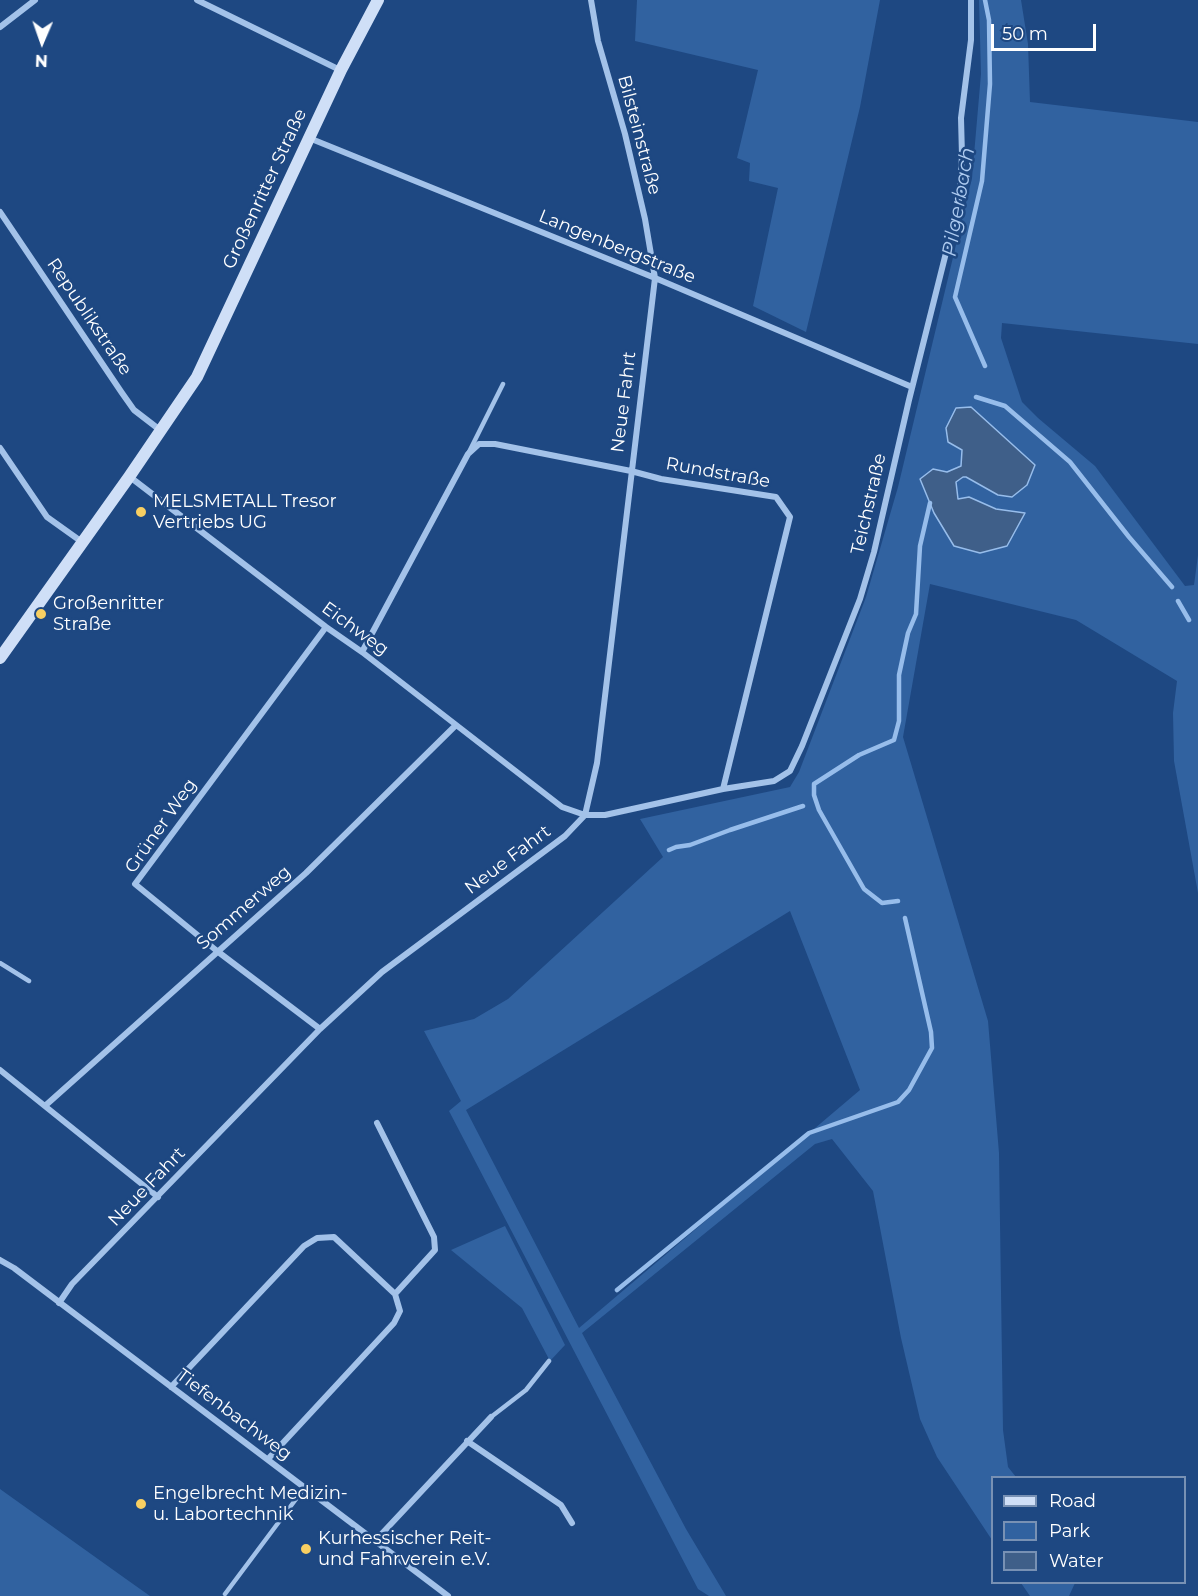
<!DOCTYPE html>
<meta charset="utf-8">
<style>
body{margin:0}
#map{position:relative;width:1198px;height:1596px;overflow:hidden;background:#1e4882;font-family:Montserrat,sans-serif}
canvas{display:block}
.legend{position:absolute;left:991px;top:1476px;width:195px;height:108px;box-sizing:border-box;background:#1e4882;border:2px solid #7891b4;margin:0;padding:8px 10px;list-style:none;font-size:18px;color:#fff}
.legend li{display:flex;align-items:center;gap:12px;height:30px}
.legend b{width:30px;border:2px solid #7891b4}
.north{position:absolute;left:12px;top:12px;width:60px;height:60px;-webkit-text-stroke:4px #1e4882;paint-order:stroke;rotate:182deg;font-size:16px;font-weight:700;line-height:24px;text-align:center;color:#fff}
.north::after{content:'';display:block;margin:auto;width:21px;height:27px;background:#fff;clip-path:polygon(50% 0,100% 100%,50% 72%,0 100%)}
.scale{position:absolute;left:991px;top:24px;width:105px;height:27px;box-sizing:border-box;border:3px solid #fff;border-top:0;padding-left:8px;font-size:18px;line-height:21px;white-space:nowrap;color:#fff;-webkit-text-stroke:4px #1e4882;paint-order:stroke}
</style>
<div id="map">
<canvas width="1198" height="1596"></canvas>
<ul class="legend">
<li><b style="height:8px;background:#cfdff7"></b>Road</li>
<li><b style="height:16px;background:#3162a0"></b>Park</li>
<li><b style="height:16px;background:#3f5f89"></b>Water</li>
</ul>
<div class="north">N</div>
<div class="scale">50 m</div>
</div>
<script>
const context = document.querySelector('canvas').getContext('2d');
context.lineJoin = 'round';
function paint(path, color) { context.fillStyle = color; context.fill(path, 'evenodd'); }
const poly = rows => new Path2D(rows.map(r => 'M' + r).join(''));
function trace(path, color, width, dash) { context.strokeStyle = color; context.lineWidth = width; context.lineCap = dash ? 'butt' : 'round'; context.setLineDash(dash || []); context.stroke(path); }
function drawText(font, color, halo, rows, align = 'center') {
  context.font = font + ' Montserrat,sans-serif'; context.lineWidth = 5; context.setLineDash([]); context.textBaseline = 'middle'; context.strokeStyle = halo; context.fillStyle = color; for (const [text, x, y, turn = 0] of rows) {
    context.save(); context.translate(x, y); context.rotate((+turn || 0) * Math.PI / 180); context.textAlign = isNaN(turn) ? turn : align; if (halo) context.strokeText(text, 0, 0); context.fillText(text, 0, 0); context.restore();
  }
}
const green = poly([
 [637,0,880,0,860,107,806,332,753,306,778,188,749,181,750,163,737,158,758,70,635,41],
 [979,0,1021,0,1028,44,1030,102,1198,122,1198,344,1002,323,1001,338,1022,402,1038,418,1095,466,1185,586,1194,585,1198,555,1198,893,1174,761,1173,713,1177,681,1076,620,930,584,903,737,988,1021,999,1153,1003,1430,1008,1467,1016,1477,992,1478,992,1540,937,1457,920,1419,901,1338,873,1191,832,1139,815,1144,582,1333,686,1529,726,1596,709,1596,698,1589,449,1111,461,1101,424,1031,474,1019,508,999,663,857,640,819,790,787,799,772,866,597,898,487,972,178,981,74],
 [971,407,998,432,998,495,963,476,956,482,957,500,969,497,996,509,1021,514,934,513,920,480,933,469,947,472,961,466,962,450,946,428,956,408],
 [790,911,860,1090,579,1328,466,1110],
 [505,1226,565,1345,550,1361,522,1308,451,1250],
 [0,1489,126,1579,150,1596,0,1596],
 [1021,1583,1075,1583,1069,1596,1030,1596]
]);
const water = poly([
 [971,407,1035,465,1027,485,1012,497,998,495,966,477,963,477,956,482,958,499,969,497,996,509,1025,513,1007,546,980,553,954,546,934,513,920,479,933,469,947,472,961,466,962,450,948,442,946,428,956,408,971,407]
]);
const stream = poly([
 [985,0,989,20,990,84,982,181,955,297,985,366],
 [976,397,1005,406,1070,462,1129,537,1172,587],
 [1178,601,1189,620],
 [669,850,676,847,690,845,730,830,803,806],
 [898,901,882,903,864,889,819,810,814,795,814,784,859,755,894,740,899,721,899,675,908,633,916,614,920,546,930,503],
 [617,1290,809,1133,898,1102,909,1090,932,1048,931,1032,905,918]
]);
const lane = poly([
 [469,452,503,384],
 [0,963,29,981],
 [491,1417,526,1390,549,1361],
 [225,1594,305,1487]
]);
const street = poly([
 [197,0,340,70],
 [0,27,35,0],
 [309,138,655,278,912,387],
 [0,212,122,393,134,410,160,430],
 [0,448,47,517,82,542],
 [130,477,326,627,362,652,562,807,585,815,605,815,723,789,774,781,790,771,802,746,860,599,874,552,909,400,959,201,962,156,961,118,971,40,971,0],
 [362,652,468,454,479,444,495,444,631,471,661,479,776,497,790,517,723,789],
 [320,1029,217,951,135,884,326,627],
 [0,1070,158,1197],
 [46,1105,306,873,456,725],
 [377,1123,434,1237,435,1250,395,1294],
 [0,1260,14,1268,448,1596],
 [59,1303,72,1284,320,1029,382,972,565,836,585,815,597,763,655,278,645,219,625,134,598,41,591,0],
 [171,1387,304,1246,317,1238,334,1237,395,1294,400,1311,394,1323,268,1459],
 [467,1441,561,1505,572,1523],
 [375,1541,491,1417]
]);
const secondary = poly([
 [0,658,129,477,197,377,341,70,378,0]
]);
const markers = [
 [141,512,6,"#f8cf62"],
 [41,614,6,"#f8cf62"],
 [141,1504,6,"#f8cf62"],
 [306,1549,6,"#f8cf62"]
];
const streetNames = [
 ["Bilsteinstraße",639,135,75],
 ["Großenritter Straße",265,189,-65],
 ["Langenbergstraße",617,247,22],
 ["Republikstraße",89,317,56],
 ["Neue Fahrt",624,402,-83],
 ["Rundstraße",718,473,10],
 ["Teichstraße",869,504,-77],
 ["Eichweg",355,629,36],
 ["Grüner Weg",161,826,-55],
 ["Neue Fahrt",508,860,-37],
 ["Sommerweg",244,908,-41],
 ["Neue Fahrt",147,1187,-46],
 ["Tiefenbachweg",234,1415,37]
];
const poiNames = [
 ["MELSMETALL Tresor",153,502],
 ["Vertriebs UG",153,523],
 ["Großenritter",53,604],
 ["Straße",53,625],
 ["Engelbrecht Medizin-",153,1494],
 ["u. Labortechnik",153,1515],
 ["Kurhessischer Reit-",318,1539],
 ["und Fahrverein e.V.",318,1560]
];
const waterNames = [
 ["Pilgerbach",959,202,-80]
];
paint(green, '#3162a0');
paint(water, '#3f5f89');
trace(water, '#97bdeb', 1.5);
trace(stream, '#97bdeb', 4.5);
trace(lane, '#a3c2e9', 4.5);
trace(street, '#a3c2e9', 6);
trace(secondary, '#cfdff7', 12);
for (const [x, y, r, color] of markers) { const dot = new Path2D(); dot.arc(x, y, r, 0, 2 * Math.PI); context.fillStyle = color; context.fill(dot); trace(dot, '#1e4882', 2); }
drawText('18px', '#fff', '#1e4882', streetNames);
drawText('18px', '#fff', '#1e4882', poiNames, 'left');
drawText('italic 20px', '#afccf1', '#1e4882', waterNames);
</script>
